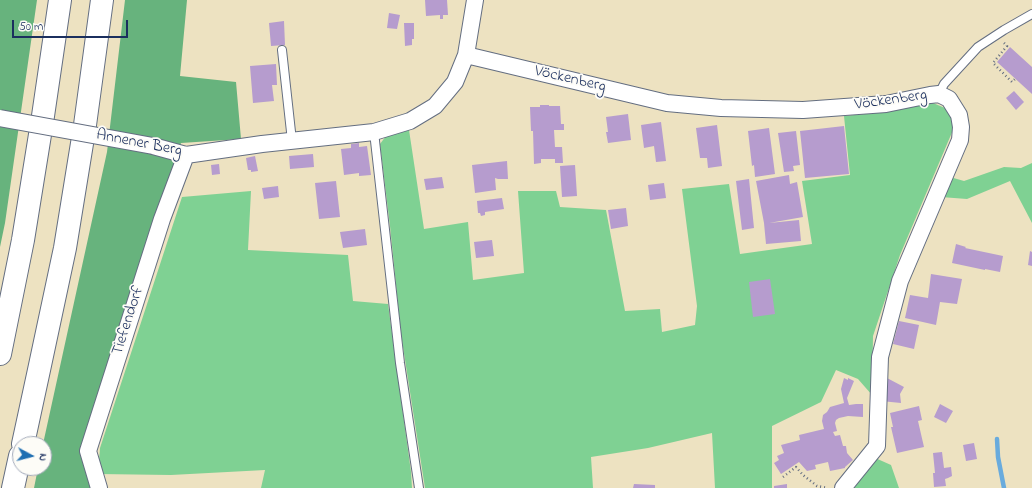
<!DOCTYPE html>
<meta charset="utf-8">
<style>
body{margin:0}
#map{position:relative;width:1032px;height:488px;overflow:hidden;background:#ede2c1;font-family:"Indie Flower",sans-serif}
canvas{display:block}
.north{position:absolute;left:12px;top:436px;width:40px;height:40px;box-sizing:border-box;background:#fdfcf7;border:1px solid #a3aaba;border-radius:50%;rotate:97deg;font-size:11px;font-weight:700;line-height:16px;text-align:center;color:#1b2f5e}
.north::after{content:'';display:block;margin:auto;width:14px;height:18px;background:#1f6fb2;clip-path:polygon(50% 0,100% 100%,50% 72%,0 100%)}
.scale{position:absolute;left:12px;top:20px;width:116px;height:18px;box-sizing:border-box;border:2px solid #1b2f5e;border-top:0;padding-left:5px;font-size:12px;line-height:14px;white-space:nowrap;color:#1b2f5e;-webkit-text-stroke:3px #fdfcf7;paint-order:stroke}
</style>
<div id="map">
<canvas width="1032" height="488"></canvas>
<div class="north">N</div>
<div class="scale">50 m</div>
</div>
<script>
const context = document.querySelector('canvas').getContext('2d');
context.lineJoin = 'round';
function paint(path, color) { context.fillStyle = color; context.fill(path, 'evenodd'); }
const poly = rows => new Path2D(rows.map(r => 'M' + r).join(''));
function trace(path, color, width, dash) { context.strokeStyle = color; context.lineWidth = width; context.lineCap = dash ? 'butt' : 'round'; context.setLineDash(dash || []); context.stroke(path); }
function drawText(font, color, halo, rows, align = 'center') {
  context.font = font + ' "Indie Flower",sans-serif'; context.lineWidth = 3.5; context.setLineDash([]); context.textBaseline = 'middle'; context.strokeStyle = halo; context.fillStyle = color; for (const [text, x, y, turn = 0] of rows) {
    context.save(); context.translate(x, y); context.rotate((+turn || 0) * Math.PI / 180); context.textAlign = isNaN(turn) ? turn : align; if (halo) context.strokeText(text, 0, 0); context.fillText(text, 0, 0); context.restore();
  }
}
const green = poly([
 [933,103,945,108,951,117,953,130,900,255,873,336,872,395,858,379,836,370,821,402,772,426,772,488,715,488,712,433,648,448,591,457,593,488,425,488,401,334,390,226,380,144,386,136,409,130,424,229,468,222,473,280,524,273,518,191,556,191,560,207,606,210,625,311,660,309,662,332,695,325,697,306,682,189,729,184,740,254,812,244,802,181,850,175,844,116,875,113],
 [1032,163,1032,223,1010,181,967,199,941,197,950,177,964,181,1004,167,1021,168],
 [251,191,248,250,348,255,353,301,388,304,411,472,412,488,261,488,265,470,171,475,98,474,100,448,182,197],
 [873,457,891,465,899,488,855,488,851,485]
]);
const forest = poly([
 [0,0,37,0,5,223,0,247],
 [125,0,187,0,180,76,236,82,241,139,181,143,84,458,96,488,34,488,38,468,44,468,44,444,43,444,107,152]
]);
const stream = poly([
 [997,439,998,457,1004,488]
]);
const building = poly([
 [425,0,447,0,448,15,443,15,443,19,440,19,440,15,426,16],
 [389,13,400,15,397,29,387,28],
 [284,21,285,45,271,46,269,23],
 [404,23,414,23,414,39,412,39,412,45,405,46],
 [1010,47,1032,67,1032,94,997,62],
 [276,64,277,85,272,85,274,101,253,103,250,66],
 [1014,91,1024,102,1016,110,1006,98],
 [540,105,549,105,549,106,560,106,561,124,564,124,564,130,554,130,555,147,562,147,563,163,555,163,555,159,541,159,541,163,534,164,533,131,531,131,530,107,540,107],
 [628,114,631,140,608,143,606,132,608,132,606,117],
 [661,122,666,161,656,162,654,146,644,148,641,125],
 [717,125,722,166,708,168,707,158,700,158,696,128],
 [844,126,849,174,805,178,800,131],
 [769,128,775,174,755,177,754,165,752,166,748,131],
 [796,131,800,165,793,166,794,171,784,172,778,133],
 [359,143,359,147,367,146,371,175,359,176,359,173,344,175,341,149,351,148,351,144],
 [313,154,314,167,290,169,289,156],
 [255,156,258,171,251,172,251,170,248,170,246,158],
 [507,161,508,179,498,179,495,178,496,190,475,193,472,165],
 [219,164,220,174,212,175,211,165],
 [575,165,577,196,562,197,560,166],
 [789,175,790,184,797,182,803,217,769,223,799,220,801,241,766,244,764,223,756,181],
 [442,177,444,188,426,190,424,179],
 [749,179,754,228,742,230,736,181],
 [336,181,340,217,319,219,315,183],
 [664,183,666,198,650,200,648,185],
 [278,186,279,197,264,199,262,188],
 [502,198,504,209,485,212,485,215,481,216,480,213,478,213,477,201],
 [626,208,628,226,611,229,608,210],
 [365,229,367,245,343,248,340,232],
 [492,240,494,256,476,258,474,242],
 [956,244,966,247,965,248,1003,256,1000,272,985,269,985,270,952,263],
 [1030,251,1032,252,1032,266,1028,265],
 [931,274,962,279,957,304,940,302,936,325,905,318,910,295,928,298],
 [770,279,775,314,753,317,749,282],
 [899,321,919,325,914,349,893,344],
 [844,378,848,380,848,378,854,381,847,398,849,405,856,404,863,404,863,417,848,416,839,418,836,420,835,423,837,431,833,432,835,436,840,435,843,446,846,446,847,453,853,460,845,467,845,468,830,471,828,462,815,465,816,469,807,471,799,462,781,474,774,463,779,460,777,456,784,453,781,445,800,440,799,435,824,429,822,421,823,415,827,412,830,407,844,403,841,389],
 [887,378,904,387,900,394,901,403,881,401],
 [940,404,953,411,946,423,934,417],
 [919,406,922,420,918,421,924,447,897,453,891,427,893,427,890,413],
 [974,443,977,459,966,461,963,445],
 [942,452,944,468,951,467,952,476,948,478,945,479,946,486,934,487,933,473,935,473,933,453],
 [634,484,655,485,655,488,633,488],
 [787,484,787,488,774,488,774,486]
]);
const path = poly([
 [1004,43,1007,46,993,63,1012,82,1015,79],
 [783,477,796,467,803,475,817,486,828,488]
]);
const service = poly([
 [282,50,292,141],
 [939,94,944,84,978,47,1004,30,1032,14],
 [374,132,400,363,419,488]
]);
const minor = poly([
 [466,55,667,103,721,108,803,110,886,104,930,95,939,94,949,99,959,115,961,127,960,140,900,281,880,357,877,446,843,488],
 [153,146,186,155,262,144,374,132,410,121,435,106,455,82,466,55,475,0],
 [99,488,88,451,162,219,186,155]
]);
const motorway = poly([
 [0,354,23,240,43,116,60,0],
 [23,444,39,370,65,248,85,125,102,0],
 [13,488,20,456]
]);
const minorBridge = poly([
 [0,118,153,146]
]);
const streetNames = [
 ["Vöckenberg",570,80,13],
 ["Vöckenberg",891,101,-8],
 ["Annener Berg",139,144,11],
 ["Tiefendorf",129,321,-72]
];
paint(green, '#7fd193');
paint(forest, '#67b37d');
trace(stream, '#69abdd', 4.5);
paint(building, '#b69cce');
trace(service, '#646e81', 10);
trace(minor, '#646e81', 18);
trace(motorway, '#646e81', 24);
trace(path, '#646e81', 2.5, [1, 3]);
trace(service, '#fff', 8);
trace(minor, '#fff', 16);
trace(motorway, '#fff', 22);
trace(minorBridge, '#646e81', 18, []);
trace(minorBridge, '#fff', 16);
drawText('16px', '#1b2f5e', '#fdfcf7', streetNames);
</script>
